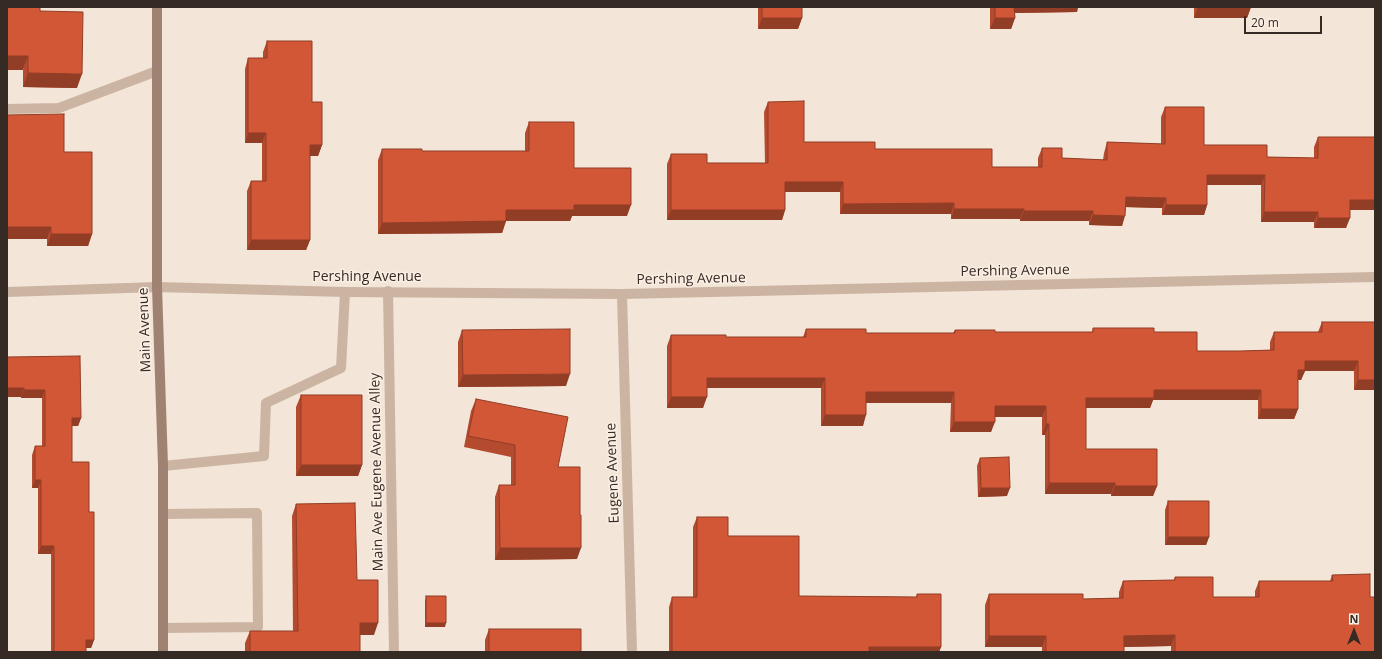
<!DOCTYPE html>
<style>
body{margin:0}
#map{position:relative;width:1382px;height:659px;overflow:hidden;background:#f3e5d7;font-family:"Open Sans",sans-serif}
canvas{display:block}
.frame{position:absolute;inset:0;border:8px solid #362a25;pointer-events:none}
.north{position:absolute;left:1334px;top:611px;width:40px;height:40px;-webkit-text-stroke:3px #fbefe4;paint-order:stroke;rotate:0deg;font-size:11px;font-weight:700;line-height:16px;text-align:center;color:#362a25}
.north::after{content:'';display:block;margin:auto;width:14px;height:18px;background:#362a25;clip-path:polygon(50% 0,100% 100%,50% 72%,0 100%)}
.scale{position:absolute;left:1244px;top:16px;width:78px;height:18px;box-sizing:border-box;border:2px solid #362a25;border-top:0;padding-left:5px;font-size:12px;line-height:14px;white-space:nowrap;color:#362a25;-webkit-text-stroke:3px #fbefe4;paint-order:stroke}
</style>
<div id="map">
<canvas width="1382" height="659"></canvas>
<div class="frame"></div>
<div class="north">N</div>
<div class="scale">20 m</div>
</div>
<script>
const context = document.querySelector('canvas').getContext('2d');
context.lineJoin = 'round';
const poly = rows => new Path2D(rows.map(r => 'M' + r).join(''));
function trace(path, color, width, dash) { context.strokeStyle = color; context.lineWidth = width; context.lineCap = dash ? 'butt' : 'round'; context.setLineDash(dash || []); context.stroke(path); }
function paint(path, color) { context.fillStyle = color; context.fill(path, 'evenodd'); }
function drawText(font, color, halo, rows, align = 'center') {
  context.font = font + ' "Open Sans",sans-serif'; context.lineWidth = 3; context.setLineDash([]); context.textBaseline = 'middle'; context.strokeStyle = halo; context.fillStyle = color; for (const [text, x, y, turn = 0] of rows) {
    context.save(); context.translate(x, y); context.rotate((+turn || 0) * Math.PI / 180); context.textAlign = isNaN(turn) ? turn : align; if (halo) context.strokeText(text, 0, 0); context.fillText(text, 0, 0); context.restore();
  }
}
const lane = poly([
 [7,109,59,108,157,71],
 [388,291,394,652],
 [163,466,264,456,266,403,341,368,345,292],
 [163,514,257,513,258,627,163,628]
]);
const street = poly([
 [7,292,157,287,345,292,622,294,1375,277],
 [622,294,632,652]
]);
const secondary = poly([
 [157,7,157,287,163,466,163,652]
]);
const wall = poly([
 [758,7,802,7,802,18,798,29,758,29],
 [990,7,1078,7,1077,12,1015,13,1015,18,1011,29,990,29],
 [1194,7,1251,7,1247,18,1194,18],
 [40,11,77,88,23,87,23,70],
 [267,41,312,102,322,145,318,156,310,156,310,240,306,250,247,250,247,191,251,181,262,181,262,143,245,143,245,69,248,58,263,58,263,52],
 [768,102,804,142,875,149,992,167,1038,167,1038,158,1042,148,1062,158,1103,160,1104,153,1107,142,1161,144,1161,117,1165,107,1204,145,1267,157,1314,158,1314,147,1318,137,1375,210,1350,210,1346,228,1314,228,1314,222,1261,222,1261,185,1207,185,1207,205,1204,215,1162,215,1162,208,1126,207,1122,226,1089,225,1089,221,1020,221,1020,219,951,219,951,214,840,214,840,192,785,192,785,210,782,220,667,220,667,164,671,154,707,163,765,163,764,112],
 [529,122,574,168,627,216,572,216,570,221,506,221,502,233,378,234,378,160,382,149,422,151,525,151,525,133],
 [64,152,92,234,88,246,47,246,47,239,7,239],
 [1322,322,1375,322,1375,390,1354,390,1354,371,1305,371,1301,380,1298,380,1298,409,1294,419,1258,419,1258,400,1153,400,1150,408,1086,408,1086,449,1157,486,1153,496,1111,496,1111,494,1045,494,1045,435,1042,435,1042,417,995,417,991,432,950,432,951,403,866,403,863,426,821,426,821,388,707,388,703,408,667,408,667,346,671,335,726,337,803,337,806,329,866,333,953,333,955,330,995,332,1092,332,1093,328,1154,332,1197,351,1240,351,1270,350,1270,342,1274,332,1318,332],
 [462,330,566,386,458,387,458,342],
 [7,357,81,418,78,426,72,426,72,462,89,512,94,640,91,648,86,648,86,652,51,652,51,554,38,554,38,488,32,488,32,455,35,446,42,446,42,398,21,398,21,397,7,397],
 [301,395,362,465,358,476,296,476,296,407],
 [476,399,558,467,577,559,495,560,495,497,499,485,511,485,511,457,464,447,471,411],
 [980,458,1007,496,978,497,977,466],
 [1168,501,1209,537,1206,545,1165,545,1165,510],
 [296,504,357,580,374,635,360,635,360,652,245,652,245,643,250,631,293,631,292,516],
 [697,517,728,536,799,596,916,597,917,594,941,647,939,652,669,652,669,607,672,597,693,597,693,527],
 [1332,575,1370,597,1375,652,1171,652,1171,646,1124,647,1124,652,1042,652,1042,647,985,647,985,605,989,594,1083,599,1119,598,1119,592,1123,581,1174,580,1175,577,1213,597,1255,597,1255,591,1259,581,1330,581],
 [426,596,445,627,425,627,425,601],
 [489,629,581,652,485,652,485,640]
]);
const shadedWall = poly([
 [1012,7,1078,7,1077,12,1010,13],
 [1198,7,1251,7,1247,18,1194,18],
 [762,18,802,18,798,29,758,29],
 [995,18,1015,18,1011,29,990,29],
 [7,56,28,56,23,70,7,70],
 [28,73,82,74,77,88,23,87],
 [248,133,266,133,262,143,245,143],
 [310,145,322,145,318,156,306,156],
 [1207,175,1265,175,1261,185,1204,185],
 [785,182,843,182,840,192,782,192],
 [1126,197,1166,198,1162,208,1122,207],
 [1350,200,1375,200,1375,210,1346,210],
 [954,203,951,214,840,214,843,204],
 [574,205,631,205,627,216,572,216,570,221,506,221,502,233,378,234,382,223,506,210],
 [1166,205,1207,205,1204,215,1162,215],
 [954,209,1024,209,1020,219,951,219],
 [671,210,785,210,782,220,667,220],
 [1024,211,1093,211,1089,221,1020,221],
 [1264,212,1318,212,1314,222,1261,222],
 [1093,215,1125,216,1122,226,1089,225],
 [1318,218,1350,218,1346,228,1314,228],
 [7,227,51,227,47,239,7,239],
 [51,234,92,234,88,246,47,246],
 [251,240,310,240,306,250,247,250],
 [1305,361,1358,361,1354,371,1305,371,1301,380,1294,380,1298,370],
 [570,374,566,386,458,387,463,375],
 [707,378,825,378,821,388,703,388],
 [1358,380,1375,380,1375,390,1354,390],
 [7,388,24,388,21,397,7,397],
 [24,390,45,390,42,398,21,398],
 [1154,390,1261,390,1258,400,1153,400,1150,408,1082,408,1086,398],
 [866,392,954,392,951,403,863,403],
 [671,397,707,397,703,408,667,408],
 [995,406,1046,406,1042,417,991,417],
 [1261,409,1298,409,1294,419,1258,419],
 [825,415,866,415,863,426,821,426],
 [72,418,81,418,78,426,69,426],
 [954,422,995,422,991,432,950,432],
 [1046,424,1049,424,1045,435,1042,435],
 [301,465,362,465,358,476,296,476],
 [35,480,41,480,38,488,32,488],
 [1049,483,1115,483,1111,494,1045,494],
 [1115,486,1157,486,1153,496,1111,496],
 [981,488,1010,488,1007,496,978,497],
 [1168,537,1209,537,1206,545,1165,545],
 [41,546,54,546,51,554,38,554],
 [500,548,581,548,577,559,495,560],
 [360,623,378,623,374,635,356,635],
 [426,623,446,623,445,627,425,627],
 [1175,635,1171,646,1120,647,1124,636],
 [989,636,1046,636,1042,647,985,647],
 [86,640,94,640,91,648,83,648],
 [869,647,941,647,939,652,867,652]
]);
const building = poly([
 [7,7,40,7,40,11,83,12,82,74,28,73,28,56,7,56,7,7],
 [762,7,802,7,802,18,762,18,762,7],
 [995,7,1014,7,1015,18,995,18,995,7],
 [267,41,312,41,312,102,322,102,322,145,310,145,310,240,251,240,251,181,266,181,266,133,248,133,248,58,267,58,267,41],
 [804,101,804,142,875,142,875,149,992,149,992,167,1042,167,1042,148,1062,148,1062,158,1107,160,1107,142,1165,144,1165,107,1204,107,1204,145,1267,145,1267,157,1318,158,1318,137,1375,137,1375,200,1350,200,1350,218,1318,218,1318,212,1264,212,1265,175,1207,175,1207,205,1166,205,1166,198,1126,197,1125,216,1093,215,1093,211,1024,211,1024,209,954,209,954,203,843,204,843,182,785,182,785,210,671,210,671,154,707,154,707,163,768,163,768,102,804,101],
 [64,114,64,152,92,152,92,234,51,234,51,227,7,227,7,115,64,114],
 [529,122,574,122,574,168,631,168,631,205,574,205,574,210,506,210,506,221,382,223,382,149,422,149,422,151,529,151,529,122],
 [1322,322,1375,322,1375,380,1358,380,1358,361,1305,361,1305,370,1298,370,1298,409,1261,409,1261,390,1154,390,1154,398,1086,398,1086,449,1157,449,1157,486,1115,486,1115,483,1049,483,1049,424,1046,424,1046,406,995,406,995,422,954,422,954,392,866,392,866,415,825,415,825,378,707,378,707,397,671,397,671,335,726,335,726,337,806,337,806,329,866,329,866,333,955,333,955,330,995,330,995,332,1093,332,1093,328,1154,328,1154,332,1197,332,1197,351,1240,351,1274,350,1274,332,1322,332,1322,322],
 [570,329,570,374,463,375,462,330,570,329],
 [80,356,81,418,72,418,72,462,89,462,89,512,94,512,94,640,86,640,86,652,54,652,54,546,41,546,41,480,35,480,35,446,45,446,45,390,24,390,24,388,7,388,7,357,80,356],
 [301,395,362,395,362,465,301,465,301,395],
 [476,399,568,417,558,467,580,467,580,515,581,515,581,548,500,548,499,485,515,485,515,445,468,436,476,399],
 [1009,457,1010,488,981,488,980,458,1009,457],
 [1168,501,1209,501,1209,537,1168,537,1168,501],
 [355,503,357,580,378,580,378,623,360,623,360,652,250,652,250,631,298,631,296,504,355,503],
 [697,517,728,517,728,536,799,536,799,596,917,597,917,594,941,594,941,647,869,647,869,652,672,652,672,597,697,597,697,517],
 [1370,574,1370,597,1375,597,1375,652,1175,652,1175,635,1124,636,1124,652,1046,652,1046,636,989,636,989,594,1083,594,1083,599,1123,598,1123,581,1175,580,1175,577,1213,577,1213,597,1259,597,1259,581,1333,581,1332,575,1370,574],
 [426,596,446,596,446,623,426,623,426,596],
 [489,629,581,629,581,652,489,652,489,629]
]);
const streetNames = [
 ["Pershing Avenue",1015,271,-1],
 ["Pershing Avenue",367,277],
 ["Pershing Avenue",691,279,-1],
 ["Main Avenue",145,330,-92],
 ["Main Ave Eugene Avenue Alley",377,472,-91],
 ["Eugene Avenue",613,473,-92]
];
trace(lane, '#ccb4a2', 10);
trace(street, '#ccb4a2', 10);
trace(secondary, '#a08273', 10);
paint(wall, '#b44b2f');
paint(shadedWall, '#923d26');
paint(building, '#d15737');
trace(building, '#923d26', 1);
drawText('14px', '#362a25', '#fbefe4', streetNames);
</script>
